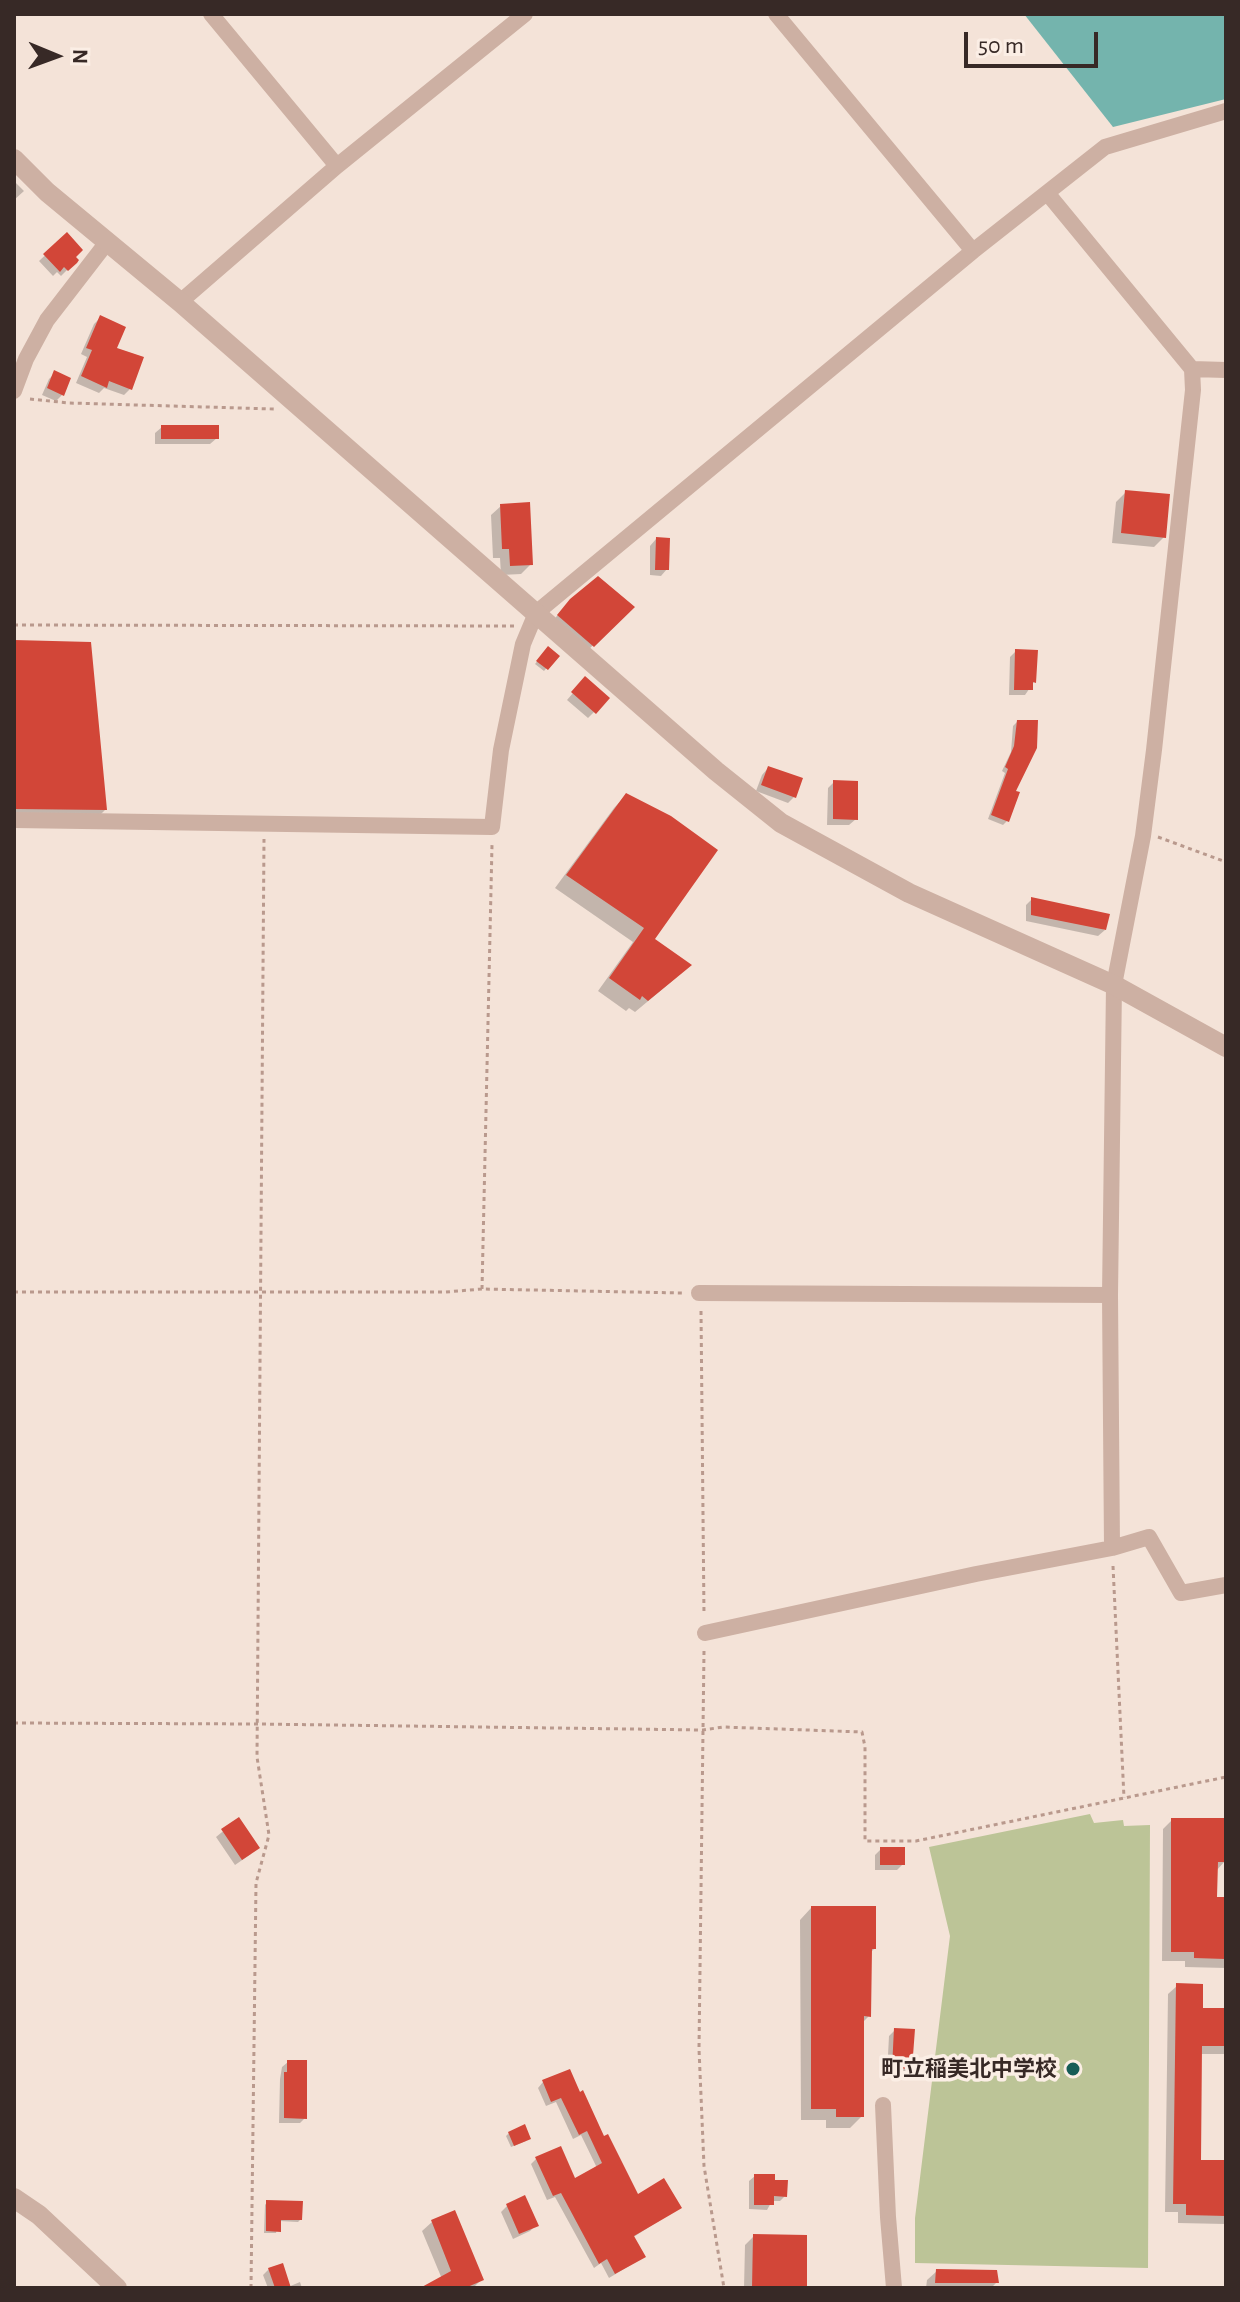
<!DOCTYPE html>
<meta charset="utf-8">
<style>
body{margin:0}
#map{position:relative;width:1240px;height:2302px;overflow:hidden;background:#f4e3d8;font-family:"Alegreya Sans",sans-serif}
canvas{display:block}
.frame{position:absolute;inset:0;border:16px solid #372926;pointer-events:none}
.north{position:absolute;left:16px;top:16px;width:80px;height:80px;-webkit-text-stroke:6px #fbeee5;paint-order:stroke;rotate:91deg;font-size:22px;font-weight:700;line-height:32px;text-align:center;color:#372926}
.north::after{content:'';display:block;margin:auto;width:28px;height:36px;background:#372926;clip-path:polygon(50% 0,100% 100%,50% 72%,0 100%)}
.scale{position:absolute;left:964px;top:32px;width:134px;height:36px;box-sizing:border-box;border:4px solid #372926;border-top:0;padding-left:10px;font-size:24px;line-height:28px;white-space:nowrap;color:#372926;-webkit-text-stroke:6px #fbeee5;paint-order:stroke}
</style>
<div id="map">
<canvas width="1240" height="2302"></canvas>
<div class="frame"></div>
<div class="north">N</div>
<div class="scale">50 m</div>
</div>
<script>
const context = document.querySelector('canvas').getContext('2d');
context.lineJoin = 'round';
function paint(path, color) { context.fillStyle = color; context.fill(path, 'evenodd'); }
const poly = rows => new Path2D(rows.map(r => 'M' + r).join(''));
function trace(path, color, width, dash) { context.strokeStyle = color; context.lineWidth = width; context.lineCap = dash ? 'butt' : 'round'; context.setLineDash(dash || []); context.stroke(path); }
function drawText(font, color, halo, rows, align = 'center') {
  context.font = font + ' "Alegreya Sans","Noto Sans JP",sans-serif'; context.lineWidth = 7; context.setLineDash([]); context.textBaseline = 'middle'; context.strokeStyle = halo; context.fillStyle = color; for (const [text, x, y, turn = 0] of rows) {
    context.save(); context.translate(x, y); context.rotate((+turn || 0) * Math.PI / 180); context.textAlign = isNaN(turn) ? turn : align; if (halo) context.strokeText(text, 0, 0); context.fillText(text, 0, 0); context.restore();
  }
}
const green = poly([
 [1090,1814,1094,1823,1123,1820,1124,1826,1150,1825,1148,2268,915,2263,915,2218,950,1936,929,1847]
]);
const water = poly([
 [1024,14,1226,14,1226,99,1113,127]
]);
const shadow = poly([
 [14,181,24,191,14,200],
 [67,235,77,260,61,276,57,272,53,276,39,261],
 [100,318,130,389,124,395,104,388,99,393,76,383,87,357,81,354,94,324],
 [55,373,62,395,56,401,42,395,49,379],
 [162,427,217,438,210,444,155,444,155,433],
 [1126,492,1164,537,1154,547,1112,543,1116,502],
 [501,506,531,564,521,574,501,575,500,558,493,558,491,515],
 [656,539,667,569,661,576,650,575,650,546],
 [632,607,583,655,549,626,560,612],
 [14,642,105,810,92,823,14,822],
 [548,649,557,656,544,671,535,664],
 [1016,651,1034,682,1025,695,1009,695,1010,657],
 [585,679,594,712,588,718,567,700],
 [1017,722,1013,792,1007,821,1003,825,988,819,1005,773,1002,771,1011,752,1013,726],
 [768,768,795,796,788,803,756,791,762,775],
 [834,782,856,819,849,825,827,825,828,788],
 [626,795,652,940,677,977,635,1012,629,1008,626,1011,598,991,633,942,555,888,614,808],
 [1032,899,1105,930,1098,936,1026,921,1026,905],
 [238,1819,251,1854,235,1865,216,1837],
 [1172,1820,1225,1861,1216,1871,1215,1899,1223,1923,1226,1923,1226,1968,1185,1967,1185,1961,1162,1961,1163,1829],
 [881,1849,903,1864,897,1870,875,1870,875,1855],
 [811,1908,874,1949,870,1953,869,2016,862,2023,862,2116,850,2128,826,2128,826,2120,801,2120,800,1920],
 [1177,1986,1201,2010,1226,2010,1226,2054,1200,2054,1199,2162,1222,2186,1226,2186,1226,2288,1225,2224,1178,2223,1178,2212,1165,2212,1168,1994],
 [895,2030,910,2068,904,2075,887,2074,889,2036],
 [288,2062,305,2118,300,2123,279,2123,280,2079,282,2067],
 [569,2071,603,2139,637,2197,679,2208,632,2238,644,2257,609,2278,601,2263,594,2268,555,2197,547,2200,531,2164,536,2159,574,2180,597,2168,581,2135,573,2139,556,2102,546,2106,538,2088,543,2082],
 [509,2133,526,2141,511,2147,506,2136],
 [755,2176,773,2182,785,2196,780,2201,772,2201,767,2210,749,2209,749,2181],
 [267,2202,300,2220,298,2222,279,2221,276,2233,264,2233,265,2205],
 [507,2206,536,2225,530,2231,513,2239,501,2212],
 [454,2213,481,2280,473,2288,428,2288,442,2279,422,2231,432,2222],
 [754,2236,805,2288,744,2288,745,2245],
 [269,2269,288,2287,300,2282,302,2288,268,2288,263,2275],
 [937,2271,997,2282,991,2288,926,2288,927,2280]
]);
const building = poly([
 [67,232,83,250,76,257,79,260,77,263,68,271,64,267,60,272,43,254],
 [100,315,126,327,117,348,144,357,132,390,109,381,107,388,81,376,92,350,86,348],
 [54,370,71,378,64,396,47,388],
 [161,425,219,425,219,439,161,439],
 [1125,490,1170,494,1166,538,1121,533],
 [530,502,533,565,510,566,509,549,502,549,500,504],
 [656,537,670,538,669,570,655,570],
 [598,576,635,607,594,647,557,615,570,599],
 [14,640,91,642,107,810,14,809],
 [548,646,560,656,548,670,536,661],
 [1015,649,1038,650,1036,683,1033,682,1033,690,1014,690],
 [585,676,610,698,596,714,571,692],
 [1017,720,1038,720,1037,748,1016,791,1020,792,1009,822,991,815,1008,769,1005,767,1014,746],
 [768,766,803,778,796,798,761,785],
 [833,780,858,781,858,820,833,819],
 [626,793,671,816,718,850,655,939,692,965,648,1001,642,996,640,1000,609,978,644,928,566,875],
 [1031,897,1110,914,1106,930,1031,915],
 [239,1817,260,1848,242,1860,221,1829],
 [1171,1818,1226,1818,1226,1862,1218,1862,1217,1897,1226,1897,1225,1959,1194,1958,1194,1952,1171,1952],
 [880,1847,905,1847,905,1865,880,1865],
 [811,1906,876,1906,876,1949,872,1949,871,2017,864,2016,864,2117,836,2117,836,2109,811,2109],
 [1176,1983,1203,1984,1203,2008,1226,2008,1226,2046,1202,2046,1201,2160,1225,2160,1226,2216,1186,2215,1186,2204,1173,2204],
 [894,2028,915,2029,912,2069,892,2068],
 [287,2060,307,2060,307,2119,284,2118,284,2072,287,2072],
 [570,2069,580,2092,583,2090,604,2136,608,2134,638,2194,664,2178,682,2208,634,2236,646,2257,615,2274,607,2259,599,2264,561,2193,553,2196,535,2157,561,2146,575,2178,602,2163,587,2131,579,2135,561,2098,551,2102,542,2080],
 [525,2124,531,2139,514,2146,508,2132],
 [754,2174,775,2174,775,2180,788,2180,787,2197,774,2196,774,2205,754,2205],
 [525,2195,539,2226,519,2234,506,2204],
 [266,2200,303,2201,302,2220,281,2220,281,2232,266,2231],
 [455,2210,484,2280,465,2288,420,2288,451,2271,431,2220],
 [753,2234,807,2235,807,2288,752,2288],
 [283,2263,291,2288,275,2288,268,2268],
 [936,2269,997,2270,999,2283,935,2283]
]);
const path = poly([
 [30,399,69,403,274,409],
 [14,625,514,626],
 [1158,837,1226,862],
 [482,1289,492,845],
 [14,1292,446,1292,482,1289,682,1293],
 [701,1311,704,1615],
 [1113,1566,1124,1798],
 [704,1651,699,2049,704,2166,724,2288],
 [14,1723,258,1724,703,1730,723,1727,862,1732,865,1747,865,1841,916,1841,1226,1777],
 [251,2288,256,1883,269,1835,257,1757,264,839]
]);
const minor = poly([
 [211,14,337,166],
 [776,14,973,251],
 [1048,194,1192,369,1193,390,1154,750,1143,836,1114,985,1110,1295,1112,1548],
 [180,302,337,166,525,14],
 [1192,369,1226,370],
 [14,391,26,359,47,320,108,241],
 [14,820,492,827,501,750,523,644,536,613,973,251,1105,147,1226,111],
 [699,1293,1110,1295],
 [705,1633,976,1574,1112,1548,1149,1537,1181,1593,1226,1585],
 [883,2105,888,2217,894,2288]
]);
const tertiary = poly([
 [14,159,47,192,180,302,716,771,781,823,909,893,1114,985,1226,1047],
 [14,2198,39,2215,117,2288]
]);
const markers = [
 [1073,2069,8,"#175d57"]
];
const poiNames = [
 ["町立稲美北中学校",1057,2069]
];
paint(green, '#bcc497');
paint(water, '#74b4ad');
paint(shadow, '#0003');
paint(building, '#d24638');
trace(path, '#b9998d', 3, [4, 4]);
trace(minor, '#cdb0a3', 16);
trace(tertiary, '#cdb0a3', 20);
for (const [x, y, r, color] of markers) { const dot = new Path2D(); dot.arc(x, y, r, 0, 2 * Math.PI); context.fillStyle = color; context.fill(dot); trace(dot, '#fbeee5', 3); }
drawText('bold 22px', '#372926', '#fbeee5', poiNames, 'right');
</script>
